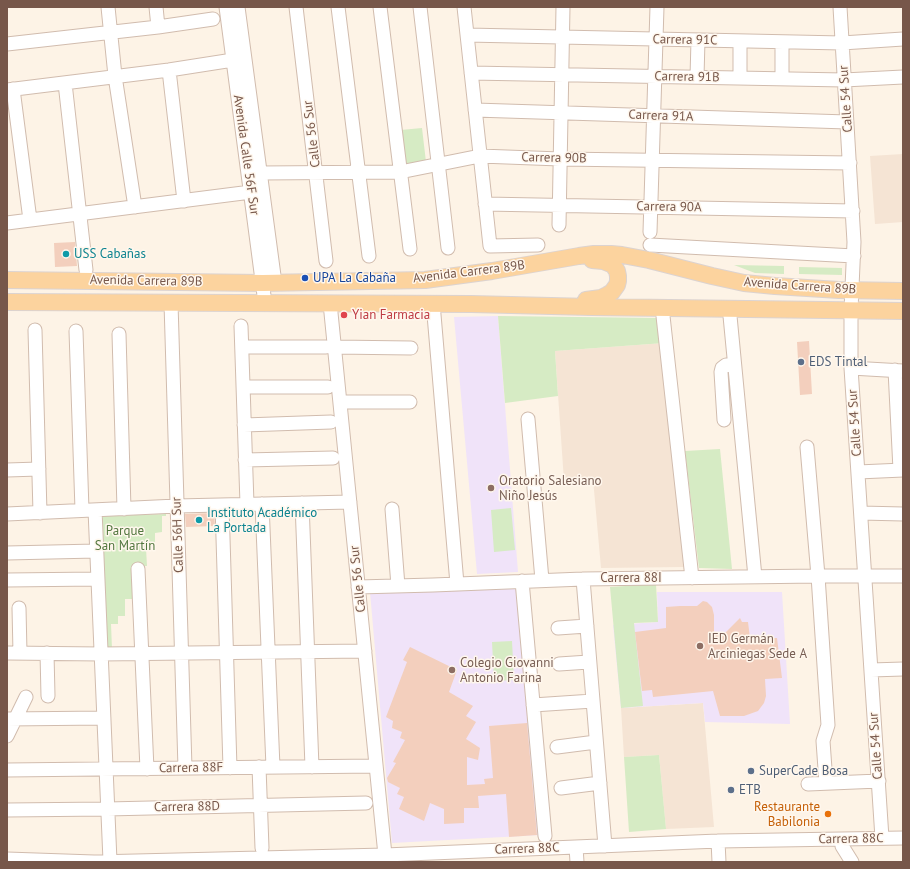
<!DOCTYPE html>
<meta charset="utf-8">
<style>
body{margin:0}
#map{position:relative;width:910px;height:869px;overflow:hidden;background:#fdf3e6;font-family:"PT Sans",sans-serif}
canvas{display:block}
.frame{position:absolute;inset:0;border:8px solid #77574a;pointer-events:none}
</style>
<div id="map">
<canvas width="910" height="869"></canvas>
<div class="frame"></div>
</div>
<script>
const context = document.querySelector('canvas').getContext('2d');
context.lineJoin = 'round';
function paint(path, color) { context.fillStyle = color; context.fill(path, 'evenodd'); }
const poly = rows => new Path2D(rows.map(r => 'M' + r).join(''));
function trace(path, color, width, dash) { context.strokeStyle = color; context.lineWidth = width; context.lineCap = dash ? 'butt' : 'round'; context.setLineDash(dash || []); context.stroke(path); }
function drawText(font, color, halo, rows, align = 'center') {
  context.font = font + ' "PT Sans",sans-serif'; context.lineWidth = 3; context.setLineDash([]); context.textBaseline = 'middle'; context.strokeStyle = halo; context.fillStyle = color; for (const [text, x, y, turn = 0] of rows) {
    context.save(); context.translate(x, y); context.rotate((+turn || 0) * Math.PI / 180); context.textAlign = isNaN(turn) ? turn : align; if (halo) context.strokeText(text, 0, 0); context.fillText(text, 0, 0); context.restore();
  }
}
const residential = poly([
 [903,154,903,222,875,224,870,156],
 [664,343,672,444,684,567,601,568,593,479,564,481,555,351],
 [703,703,714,827,666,829,659,755,624,757,621,708]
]);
const education = poly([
 [498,316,518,572,477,574,454,317],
 [519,586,541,835,392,843,370,592],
 [657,592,782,592,790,724,705,722,703,703,621,708,613,625,658,622]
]);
const green = poly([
 [422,128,426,162,405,164,401,130],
 [734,265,784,266,784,274,755,273],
 [799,267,842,268,842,275,799,274],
 [498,316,658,318,664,343,555,351,558,396,505,403],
 [720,449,732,569,699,568,685,451],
 [511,508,515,550,494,552,491,510],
 [166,514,166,516,162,516,162,532,155,533,155,548,146,548,147,566,133,566,133,599,125,599,125,616,118,616,118,624,111,624,112,649,105,650,102,516],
 [656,584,658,622,634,623,643,706,621,708,610,587],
 [512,641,514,680,494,681,492,642],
 [659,755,666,829,629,832,624,757]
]);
const building = poly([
 [75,242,77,266,55,267,54,243],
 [809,341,812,394,800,395,797,342],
 [214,513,215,526,186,527,185,514],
 [703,601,707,602,712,607,714,615,714,634,725,633,740,618,742,622,748,622,750,638,777,638,782,678,765,679,766,696,764,703,758,711,744,716,720,716,713,691,653,697,652,690,642,691,635,632,666,628,666,607,680,606,697,606],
 [410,647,457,670,449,692,473,706,466,716,476,722,466,739,480,748,478,760,467,757,467,785,485,784,484,779,493,778,489,726,527,723,537,835,509,837,506,794,478,796,479,808,464,808,464,823,444,824,444,809,430,803,424,821,399,809,404,797,397,794,400,788,388,782,387,778,396,763,393,762,405,740,400,738,402,732,392,728,393,721,386,717,407,662,403,660]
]);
const minor = poly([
 [108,7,115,76,135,207],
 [156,7,158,27],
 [226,7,265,303],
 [238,7,275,283],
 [296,7,326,261],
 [338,7,369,256],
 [380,7,410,249],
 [420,7,448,248],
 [464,7,490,246,538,245],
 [840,7,854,242,851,310,851,368,882,838],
 [467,35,842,43,903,39],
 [782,43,782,78],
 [7,44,158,27,213,19],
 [169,70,184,201],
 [471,73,844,80,903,77],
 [697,77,698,40],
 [740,78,740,41],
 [65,83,86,270],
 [13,89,30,220],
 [7,90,169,70,233,60],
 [475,110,847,122],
 [260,173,400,172,480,156,560,159,850,163],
 [485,204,853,211],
 [7,223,251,192],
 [559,225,563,7],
 [650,232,657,7],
 [650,245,854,256],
 [171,303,185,768],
 [330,303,385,855],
 [433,303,457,584],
 [663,316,692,578],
 [730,316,755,577],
 [241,326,247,504],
 [35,330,40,513],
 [76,331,82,510],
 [119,334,124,509],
 [242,347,326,347],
 [335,347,411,348],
 [851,368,903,371],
 [895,370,900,470],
 [243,387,328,387],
 [340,402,410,402],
 [528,419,542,580],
 [724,420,721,372,722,368,726,365,734,366],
 [244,425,331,422],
 [807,447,818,576,828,725,823,741,826,783],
 [245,460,333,458],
 [7,470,39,469],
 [858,472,903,470],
 [302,503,312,767],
 [262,504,273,767],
 [222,505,230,768],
 [392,509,398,586],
 [95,510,110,861],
 [861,513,903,514],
 [7,514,177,506,350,502],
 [7,553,96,551],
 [138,569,147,769],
 [583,579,605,846],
 [7,580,98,579],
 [522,581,545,836],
 [358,587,433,585,583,579,818,576,903,576],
 [19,608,20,653],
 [558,628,587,626],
 [7,653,101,654,365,651],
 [47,653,48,696],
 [559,664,589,662],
 [871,670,903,669],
 [533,705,593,701],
 [7,719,104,718],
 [7,736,26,697],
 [557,747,596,742],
 [259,767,262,848],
 [7,770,376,766],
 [808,784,879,781],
 [561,788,600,783],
 [7,810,107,809,366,803],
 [718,841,719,862],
 [842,846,852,862],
 [576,847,577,862],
 [7,859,94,862,385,855,718,841,903,838]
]);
const major = poly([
 [7,280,263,283,425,280,492,271,579,256,594,254,611,254,622,255,649,260,712,276,744,283,775,286,839,290,903,291],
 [586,300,601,298,607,295,612,292,617,285,618,281,618,276,617,271,613,265,603,261,592,260],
 [7,302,471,304,591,307,903,311]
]);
const markers = [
 [66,254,4,"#0f9aa8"],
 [305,278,4,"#1a4fb4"],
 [344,315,4,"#e0444e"],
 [801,362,4,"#5c6f8a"],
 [491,488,4,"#8d6e63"],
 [199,520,4,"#0f9aa8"],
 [700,646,4,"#8d6e63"],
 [452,670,4,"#8d6e63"],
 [751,771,4,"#5c6f8a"],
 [731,790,4,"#5c6f8a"],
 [828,814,4,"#e8710a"]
];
const streetNames = [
 ["Carrera 91C",685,40,1],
 ["Carrera 91B",687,77,1],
 ["Calle 54 Sur",846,99,-94],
 ["Carrera 91A",661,116,2],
 ["Calle 56 Sur",312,134,-97],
 ["Avenida Calle 56F Sur",246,155,82],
 ["Carrera 90B",554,158,1],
 ["Carrera 90A",669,207,1],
 ["Avenida Carrera 89B",469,272,-7],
 ["Avenida Carrera 89B",146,281,1],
 ["Avenida Carrera 89B",800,286,4],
 ["Calle 54 Sur",855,423,-94],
 ["Calle 56H Sur",178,535,-92],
 ["Carrera 88I",631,578],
 ["Calle 56 Sur",358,579,-96],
 ["Calle 54 Sur",876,746,-94],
 ["Carrera 88F",191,768,-1],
 ["Carrera 88D",187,807,-1],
 ["Carrera 88C",851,839,-1],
 ["Carrera 88C",527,849,-2]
];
const cultureNames = [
 ["USS Cabañas",74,254],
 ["Instituto Académico",207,513],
 ["La Portada",207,528]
];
const transitNames = [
 ["UPA La Cabaña",313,278]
];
const healthNames = [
 ["Yian Farmacia",352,315]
];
const serviceNames = [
 ["EDS Tintal",809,362],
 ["SuperCade Bosa",759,771],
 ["ETB",739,790]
];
const educationNames = [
 ["Oratorio Salesiano",499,481],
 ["Niño Jesús",499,496],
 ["IED Germán",708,639],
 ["Arciniegas Sede A",708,654],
 ["Colegio Giovanni",460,663],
 ["Antonio Farina",460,678]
];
const parkNames = [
 ["Parque",125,531],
 ["San Martín",125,546]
];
const foodNames = [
 ["Restaurante",820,807],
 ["Babilonia",820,822]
];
paint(residential, '#f5e4d4');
paint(education, '#f0e3f9');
paint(green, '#d6ebc4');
paint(building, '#f3cfbd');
trace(minor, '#d1bcae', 15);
trace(major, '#dcd3d0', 18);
trace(minor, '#fff', 13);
trace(major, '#fcd39e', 16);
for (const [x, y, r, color] of markers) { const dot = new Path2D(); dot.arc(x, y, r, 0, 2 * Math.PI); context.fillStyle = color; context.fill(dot); trace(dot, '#fff7ed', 1.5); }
drawText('13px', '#77574a', '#fff7ed', streetNames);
drawText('13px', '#0d838f', '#fff7ed', cultureNames, 'left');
drawText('13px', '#164399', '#fff7ed', transitNames, 'left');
drawText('13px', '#be3a42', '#fff7ed', healthNames, 'left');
drawText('13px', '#4e5e75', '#fff7ed', serviceNames, 'left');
drawText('13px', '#785e54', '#fff7ed', educationNames, 'left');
drawText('13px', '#52773f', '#fff7ed', parkNames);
drawText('13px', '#c56008', '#fff7ed', foodNames, 'right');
</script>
